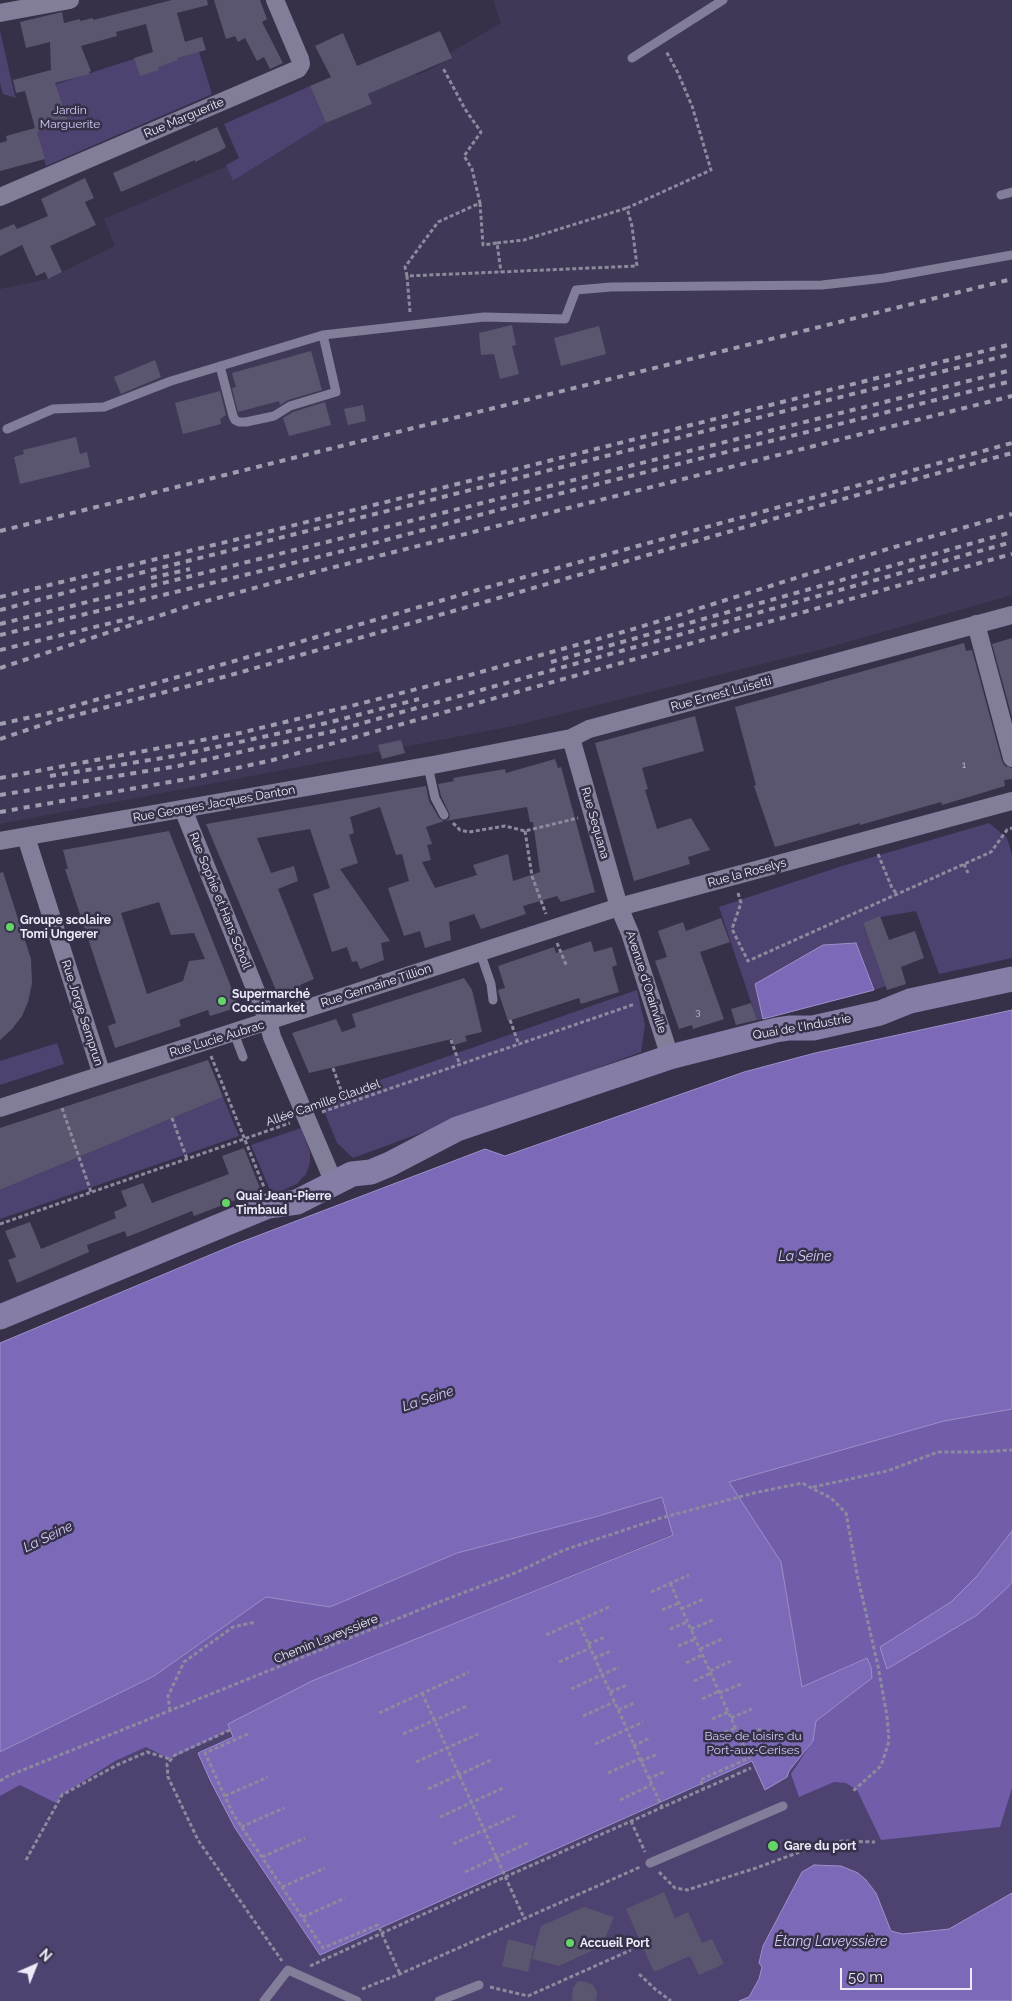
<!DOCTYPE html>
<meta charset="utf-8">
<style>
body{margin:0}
#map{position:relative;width:1012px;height:2001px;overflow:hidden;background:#363149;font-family:Raleway,sans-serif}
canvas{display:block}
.north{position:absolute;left:10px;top:1941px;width:50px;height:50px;-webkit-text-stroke:4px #363149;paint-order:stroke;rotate:44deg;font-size:14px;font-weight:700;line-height:20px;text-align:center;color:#eceaf9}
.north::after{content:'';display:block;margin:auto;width:18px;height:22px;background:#eceaf9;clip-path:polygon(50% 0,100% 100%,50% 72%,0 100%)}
.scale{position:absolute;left:840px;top:1968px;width:132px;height:22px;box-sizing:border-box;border:2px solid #eceaf9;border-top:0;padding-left:6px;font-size:15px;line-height:18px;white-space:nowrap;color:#eceaf9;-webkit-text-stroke:4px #363149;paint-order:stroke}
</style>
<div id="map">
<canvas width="1012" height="2001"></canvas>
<div class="north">N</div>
<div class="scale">50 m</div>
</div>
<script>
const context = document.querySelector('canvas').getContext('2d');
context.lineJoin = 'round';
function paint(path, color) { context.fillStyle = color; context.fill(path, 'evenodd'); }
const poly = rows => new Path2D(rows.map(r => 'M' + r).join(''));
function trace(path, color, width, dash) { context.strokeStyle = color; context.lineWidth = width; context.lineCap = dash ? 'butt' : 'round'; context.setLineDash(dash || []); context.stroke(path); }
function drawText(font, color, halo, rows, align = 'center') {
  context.font = font + ' Raleway,sans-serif'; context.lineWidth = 5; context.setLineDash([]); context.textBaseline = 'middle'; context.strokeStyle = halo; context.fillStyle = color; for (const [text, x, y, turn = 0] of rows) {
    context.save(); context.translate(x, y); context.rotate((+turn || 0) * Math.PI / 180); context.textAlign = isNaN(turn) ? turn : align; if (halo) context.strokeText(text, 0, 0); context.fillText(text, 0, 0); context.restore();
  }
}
const built = poly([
 [493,0,1012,0,1012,595,823,649,513,726,0,824,0,289,48,279,115,246,104,219,227,166,234,181,326,123,372,104,368,94,415,73,417,75,429,70,451,58,450,53,501,23]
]);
const green = poly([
 [0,31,15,96,16,98,3,94,0,83],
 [195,39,212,94,46,166,26,94],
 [310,86,326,123,233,181,226,165,239,158,224,124],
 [989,823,1007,838,1012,855,1012,958,939,974,916,911,881,917,863,924,886,986,874,990,855,943,755,984,763,1019,757,1020,719,907,842,866],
 [637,990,645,1025,641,1052,353,1158,337,1143,320,1101],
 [57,1043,64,1064,0,1085,0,1061],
 [223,1097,239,1136,0,1219,0,1190],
 [301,1128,310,1152,310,1163,306,1174,297,1184,272,1195,251,1145],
 [1012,1409,1012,2001,0,2001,0,1752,154,1676,266,1597,330,1607,356,1594,491,1544,595,1517,662,1497,729,1482]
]);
const forest = poly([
 [1012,1409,1012,1531,977,1576,951,1602,880,1647,887,1669,1007,1588,1012,1582,1012,1788,1000,1827,881,1840,857,1790,846,1783,834,1782,799,1797,791,1774,813,1741,816,1721,872,1678,871,1667,866,1658,802,1687,781,1562,729,1482,944,1421],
 [662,1497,673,1534,445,1627,228,1724,230,1730,170,1759,146,1747,115,1761,62,1795,56,1803,20,1785,0,1796,0,1752,154,1676,266,1597,330,1607,457,1553,595,1517]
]);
const water = poly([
 [856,943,874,990,763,1019,755,984,823,945,856,943],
 [1012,1010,1012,1409,944,1421,729,1482,781,1562,802,1687,867,1658,871,1667,872,1678,816,1721,813,1741,789,1771,787,1777,765,1790,752,1761,320,1955,235,1828,211,1782,198,1753,233,1737,228,1724,312,1681,673,1535,662,1497,595,1517,457,1553,330,1607,266,1597,154,1676,0,1752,0,1343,236,1244,485,1149,505,1156,744,1072,815,1053,1012,1010],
 [1012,1531,1012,1582,1007,1588,977,1615,887,1669,880,1647,951,1602,977,1576,1012,1531],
 [814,1865,841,1866,858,1873,866,1880,876,1893,891,1931,903,1934,949,1929,1012,1893,1012,2001,739,2001,749,1997,759,1979,762,1967,759,1963,763,1946,802,1872,814,1865]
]);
const building = poly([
 [172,0,207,0,208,5,177,13,185,42,202,37,206,50,177,58,178,60,158,67,159,70,140,76,134,58,153,52,146,24,116,32,117,36,81,46,91,71,89,72,90,74,55,83,68,121,37,132,45,159,0,171,0,143,7,141,6,136,35,128,25,91,16,93,13,80,51,70,50,42,26,48,20,22,62,12,64,23,80,19,80,21,93,18,93,20],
 [214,0,260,0,267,19,262,22,283,63,270,69,264,57,257,61,245,38,238,42,235,36,226,39],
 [440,31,452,58,368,94,372,104,326,123,310,86,331,77,315,46,343,33,357,66],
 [217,127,226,147,220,151,195,162,195,160,121,192,113,173],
 [85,178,94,198,85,202,96,225,50,246,62,272,48,279,45,272,36,276,22,245,0,256,0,230,14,224,17,229,48,216,41,199],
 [512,325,516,345,512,346,519,374,500,379,494,354,481,355,479,333],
 [599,326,606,354,561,366,554,338],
 [311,351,322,390,288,400,280,405,279,401,238,412,232,388,236,387,232,373],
 [155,360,161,377,121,394,114,377],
 [220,391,226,415,220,419,221,424,183,434,175,403],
 [325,402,331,425,289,436,283,418,293,412],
 [363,405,366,421,348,425,344,409],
 [76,437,80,454,87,452,90,467,20,484,14,457,24,454,23,450],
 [1012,638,1012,717,992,644],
 [964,643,966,651,972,650,1002,761,1005,766,1012,768,1012,779,1004,780,1005,786,942,805,941,802,860,825,860,823,775,847,754,786,756,785,735,707],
 [695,716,704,751,642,768,648,789,645,790,657,829,691,818,710,850,688,857,690,864,634,881,595,743],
 [401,740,405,753,382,759,378,745],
 [555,759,558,768,561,767,595,892,561,902,557,896,523,906,526,914,481,929,474,914,449,922,451,940,425,948,420,931,404,936,388,888,409,881,402,854,396,855,380,807,350,817,354,833,349,835,358,863,340,869,390,941,381,943,384,960,360,969,357,961,352,962,347,947,332,952,313,894,330,888,310,829,257,838,271,873,294,866,298,881,278,889,314,979,300,985,301,988,278,995,206,824,426,786,429,801,439,818,444,821,426,827,432,844,427,845,431,860,422,862,435,888,477,875,473,865,508,854,513,881,540,872,533,822,530,822,527,807,445,821,449,819,450,815,441,796,438,784,454,781,453,778,505,769,506,773],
 [169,831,239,1007,210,1016,208,1010,179,1020,181,1026,115,1048,108,1026,116,1023,65,869,68,869,63,850],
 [159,902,171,935,194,933,205,959,189,961,183,981,147,994,121,913],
 [3,872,31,959,32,983,28,1002,22,1016,12,1029,0,1040,0,873],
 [880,916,889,940,915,931,924,958,901,967,906,984,887,990,863,923],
 [721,918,730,942,700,952,724,1019,693,1029,692,1025,679,1029,655,961,667,957,658,931,683,922,686,931],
 [591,941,594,952,612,947,617,965,612,967,619,992,581,1004,579,998,508,1021,499,994,498,990,505,988,498,966,554,947,556,953],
 [464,978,472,990,482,1032,465,1036,467,1041,454,1045,452,1039,309,1073,292,1033,336,1019,342,1032,356,1027,352,1014],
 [751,1003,757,1020,736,1025,731,1009],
 [208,1060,223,1097,0,1190,0,1128],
 [244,1148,262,1193,251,1198,249,1195,194,1216,192,1211,127,1237,125,1231,87,1245,89,1252,17,1283,8,1260,16,1257,5,1231,30,1222,41,1249,116,1218,114,1212,127,1206,121,1191,143,1183,152,1203,229,1174,222,1156],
 [664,1892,675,1918,688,1912,702,1943,712,1939,724,1964,699,1975,690,1956,654,1972,626,1909],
 [584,1907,614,1917,602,1946,559,1966,532,1959,541,1926],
 [508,1939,534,1946,528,1972,502,1966],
 [578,1981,587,1982,594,1986,597,1993,596,2001,572,2001,573,1988]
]);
const path = poly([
 [480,203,483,245,497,243,501,272],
 [497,243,524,240,627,208],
 [407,276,405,267,438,222,480,203,472,169,464,156,481,132,465,109,443,68],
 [410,312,407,276,637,266,632,226,627,208,711,170,692,106,678,73,666,51],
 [453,823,460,830,469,832,505,826,525,831,578,818],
 [525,831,532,876,546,914],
 [878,854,892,888,897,894],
 [964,864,968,873],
 [738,893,741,903,732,929,748,961,991,852,1007,830,1012,828],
 [557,943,567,967],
 [510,1020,519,1045],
 [451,1040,460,1065],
 [211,1056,264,1187],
 [333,1068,346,1104],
 [62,1108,91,1192],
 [322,1112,635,1004],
 [172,1118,187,1159],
 [0,1224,290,1123],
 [813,1487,887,1471,938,1452,981,1452,1012,1450],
 [670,1583,749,1758,700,1780,704,1788],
 [651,1592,689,1575],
 [681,1609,704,1599],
 [662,1610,679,1603],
 [578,1621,662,1807],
 [670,1629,687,1622],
 [691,1629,713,1620],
 [546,1635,609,1607],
 [588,1644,605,1637],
 [678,1646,695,1639],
 [700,1649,722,1639],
 [594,1658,611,1651],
 [559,1662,590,1648],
 [686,1663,702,1655],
 [710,1671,731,1661],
 [694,1681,711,1673],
 [571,1689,619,1667],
 [610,1692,627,1685],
 [422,1693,524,1918],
 [719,1693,741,1684],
 [702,1699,719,1691],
 [618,1710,634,1703],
 [170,1711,168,1696,184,1662,233,1627,256,1622],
 [379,1713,469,1672],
 [583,1716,614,1702],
 [731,1718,752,1709],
 [712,1719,728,1712],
 [230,1730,175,1755,167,1764,168,1777,198,1840,282,1961],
 [248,1734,205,1753,233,1814,323,1948,378,1925,400,1974],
 [403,1734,467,1706],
 [719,1735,735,1728],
 [740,1738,761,1729],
 [595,1744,643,1722],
 [633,1746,650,1738],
 [727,1753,743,1746],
 [640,1761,658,1754],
 [416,1762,478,1734],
 [608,1773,639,1759],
 [648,1779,666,1771],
 [0,1781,8,1776,434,1604,515,1573,564,1550,661,1518,754,1493,802,1483,831,1498,846,1513,857,1574,878,1666,887,1716,889,1741,881,1766,853,1791],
 [428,1789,491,1760],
 [225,1796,268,1777],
 [620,1800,651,1785],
 [440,1817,503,1788],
 [631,1821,645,1852],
 [241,1827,284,1808],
 [453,1844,515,1816],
 [262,1857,305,1838],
 [26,1860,62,1795,117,1765,147,1752,170,1759],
 [465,1872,528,1843],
 [659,1872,675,1888,687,1890,756,1868,819,1845,842,1841,875,1842],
 [282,1887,325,1868],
 [303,1917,345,1898],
 [310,1966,505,1877,751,1768],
 [639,1974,655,1989,671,2001],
 [490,1987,528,1996,631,1950],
 [362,1989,400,1974,640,1867]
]);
const service = poly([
 [632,58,723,0],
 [1001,195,1012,192],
 [220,366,233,416,235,420,239,422,246,422,274,416,290,406,336,392,323,335],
 [7,429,53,409,104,407,171,381,323,335,484,317,565,319,576,290,611,287,822,285,884,278,1012,255],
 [428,766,435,798,444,815],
 [480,952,491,984,493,1000],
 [234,1033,243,1057],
 [650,1863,783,1806],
 [264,2001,288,1970,357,2001],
 [439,2001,479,1985]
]);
const minor = poly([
 [0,13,70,0],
 [0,197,298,69,301,64,300,59,275,0],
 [976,624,1012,758],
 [571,738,619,907,630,933,670,1057],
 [183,809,268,1021,619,907,1012,801],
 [26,837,102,1075],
 [0,841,438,764,571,738,589,729,1012,615],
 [0,1108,268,1021,272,1037,334,1183]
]);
const secondary = poly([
 [0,1317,268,1206,297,1202,352,1174,371,1172,390,1164,457,1129,670,1057,776,1030,789,1028,813,1028,880,1013,910,1001,1012,979]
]);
const rail = poly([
 [0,531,1012,279],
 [151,578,190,569],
 [0,597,263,533,1012,344],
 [0,610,148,571,1012,354],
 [0,624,1012,370],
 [0,635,367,545,558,494,1012,381],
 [0,650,140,616],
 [551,662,1012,532],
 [0,668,192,605,295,577,1012,396],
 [0,724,49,713,231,662,474,591,1012,443],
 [0,739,57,720,231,675,832,502,1012,453],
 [50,776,175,756,327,723,419,699],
 [0,778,240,733,359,704,463,677,637,628,891,548,1012,514],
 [0,795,178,766,334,731,1012,542],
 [0,812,187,779,273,760,1012,554]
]);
const markers = [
 [10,927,5,"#66d467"],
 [222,1001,5,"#66d467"],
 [226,1203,5,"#66d467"],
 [773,1846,6,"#66d467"],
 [570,1943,5,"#66d467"]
];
const numberNames = [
 ["1",964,765],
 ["3",698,1012]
];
const parkNames = [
 ["Jardin",70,110],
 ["Marguerite",70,124],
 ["Base de loisirs du",753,1736],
 ["Port-aux-Cerises",753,1750]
];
const streetNames = [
 ["Rue Marguerite",184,118,-23],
 ["Rue Ernest Luisetti",721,694,-15],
 ["Rue Georges Jacques Danton",214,804,-10],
 ["Rue Sequana",595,823,74],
 ["Rue la Roselys",747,873,-15],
 ["Rue Sophie et Hans Scholl",220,901,68],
 ["Avenue d'Orainville",646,982,72],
 ["Rue Germaine Tillion",376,986,-18],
 ["Rue Jorge Semprun",82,1013,72],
 ["Quai de l'Industrie",802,1027,-10],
 ["Rue Lucie Aubrac",217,1039,-17],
 ["Allée Camille Claudel",323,1103,-19],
 ["Chemin Laveyssière",326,1639,-22]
];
const poiNames = [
 ["Groupe scolaire",20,920],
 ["Tomi Ungerer",20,934],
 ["Supermarché",232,994],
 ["Coccimarket",232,1008],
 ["Quai Jean-Pierre",236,1196],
 ["Timbaud",236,1210],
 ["Gare du port",784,1846],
 ["Accueil Port",580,1943]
];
const waterNames = [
 ["La Seine",805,1257],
 ["La Seine",428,1399,-18],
 ["La Seine",48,1537,-26],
 ["Étang Laveyssière",831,1942]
];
paint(built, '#3f3957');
paint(green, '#4d4270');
paint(forest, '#715daa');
paint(water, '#7c69b7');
trace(water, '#9e90cb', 1);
paint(building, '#5b566f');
trace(path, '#8d8a9e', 3, [4, 2.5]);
trace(service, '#827d98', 9);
trace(minor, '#827d98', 18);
trace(secondary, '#867da7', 25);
trace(rail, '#a09db0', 4, [6, 6]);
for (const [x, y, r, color] of markers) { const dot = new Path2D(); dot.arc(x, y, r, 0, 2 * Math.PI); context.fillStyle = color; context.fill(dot); trace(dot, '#363149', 2); }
drawText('10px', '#c8c5d6', null, numberNames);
drawText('12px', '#d4ccf7', '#363149', parkNames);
drawText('12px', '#eceaf9', '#363149', streetNames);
drawText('bold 12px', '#eceaf9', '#363149', poiNames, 'left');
drawText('italic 14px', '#d5ccf7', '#363149', waterNames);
</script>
